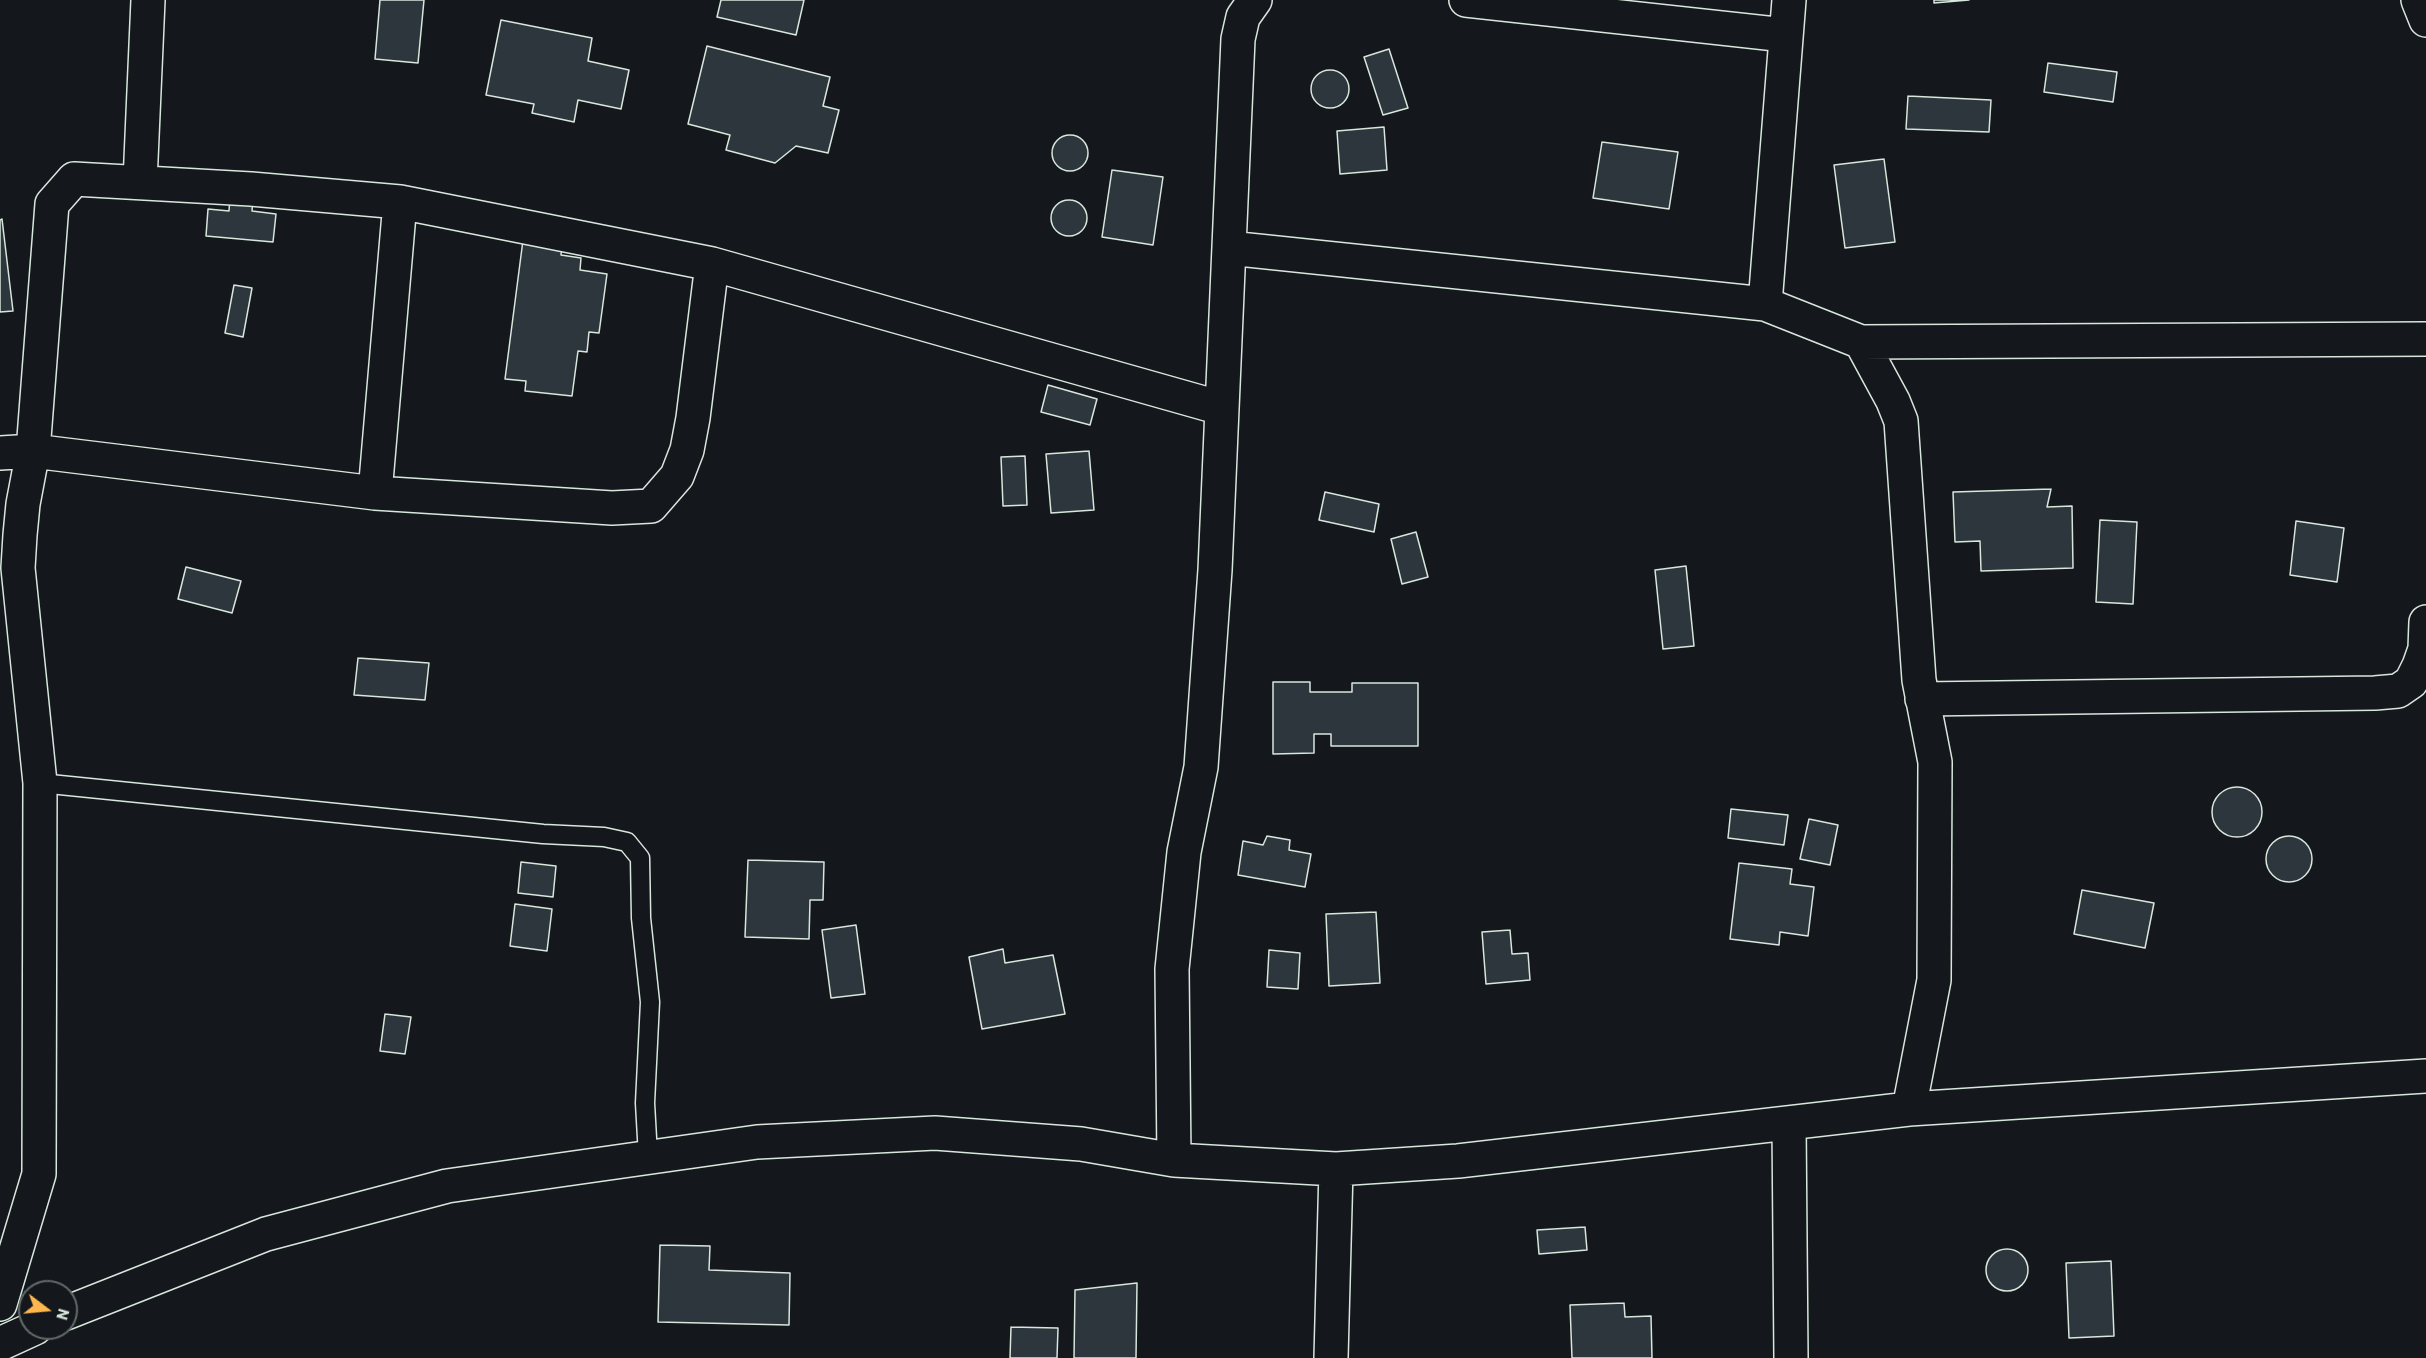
<!DOCTYPE html>
<style>
body{margin:0}
#map{position:relative;width:2426px;height:1358px;overflow:hidden;background:#14181c;font-family:Barlow,sans-serif}
canvas{display:block}
.north{position:absolute;left:18px;top:1280px;width:60px;height:60px;box-sizing:border-box;background:#14181c;border:2px solid #626a69;border-radius:50%;rotate:106deg;font-size:16px;font-weight:700;line-height:24px;text-align:center;color:#d8e6dc}
.north::after{content:'';display:block;margin:auto;width:21px;height:27px;background:#ffb74d;clip-path:polygon(50% 0,100% 100%,50% 72%,0 100%)}
</style>
<div id="map">
<canvas width="2426" height="1358"></canvas>
<div class="north">N</div>
</div>
<script>
const context = document.querySelector('canvas').getContext('2d');
context.lineJoin = 'round';
function paint(path, color) { context.fillStyle = color; context.fill(path, 'evenodd'); }
const poly = rows => new Path2D(rows.map(r => 'M' + r).join(''));
function trace(path, color, width, dash) { context.strokeStyle = color; context.lineWidth = width; context.lineCap = dash ? 'butt' : 'round'; context.setLineDash(dash || []); context.stroke(path); }
const building = poly([
 [380,0,424,0,418,63,375,59,380,0],
 [721,0,804,0,796,35,717,17,721,0],
 [1934,0,1969,0,1934,3,1934,0],
 [501,20,592,38,588,61,629,70,621,109,578,100,574,122,532,113,534,104,486,95,501,20],
 [707,46,830,77,823,106,839,110,828,153,796,146,775,163,726,150,730,135,688,124,707,46],
 [1389,49,1408,108,1383,115,1364,57,1389,49],
 [2048,63,2117,72,2113,102,2044,92,2048,63],
 '1311 89a19 19 0 1 1 38 0a19 19 0 1 1-38 0Z',
 [1908,96,1991,100,1989,132,1906,129,1908,96],
 [1384,127,1387,170,1340,174,1337,131,1384,127],
 '1052 153a18 18 0 1 1 36 0a18 18 0 1 1-36 0Z',
 [1602,142,1678,152,1669,209,1593,198,1602,142],
 [1884,159,1895,242,1845,248,1834,165,1884,159],
 [1112,170,1163,177,1153,245,1102,237,1112,170],
 [230,196,253,198,252,211,276,214,273,242,206,236,208,209,229,211,230,196],
 '1051 218a18 18 0 1 1 36 0a18 18 0 1 1-36 0Z',
 [2,219,13,311,0,312,0,220,2,219],
 [523,240,562,245,561,255,581,258,580,270,607,274,599,333,589,332,587,352,578,351,572,396,525,391,526,381,505,379,523,240],
 [234,285,252,288,243,337,225,333,234,285],
 [1048,385,1097,399,1090,425,1041,412,1048,385],
 [1089,451,1094,510,1051,513,1046,454,1089,451],
 [1025,456,1027,505,1003,506,1001,457,1025,456],
 [2051,489,2047,507,2072,506,2073,568,1981,571,1980,541,1955,542,1953,492,2051,489],
 [1325,492,1379,504,1374,532,1319,520,1325,492],
 [2100,520,2137,522,2133,604,2096,602,2100,520],
 [2296,521,2344,528,2337,582,2290,575,2296,521],
 [1416,532,1428,577,1402,584,1391,539,1416,532],
 [1686,566,1694,646,1663,649,1655,570,1686,566],
 [186,567,241,581,232,613,178,599,186,567],
 [358,658,429,663,425,700,354,695,358,658],
 [1273,682,1310,682,1310,692,1352,692,1352,683,1418,683,1418,746,1331,746,1331,734,1314,734,1314,753,1273,754,1273,682],
 '2212 812a25 25 0 1 1 50 0a25 25 0 1 1-50 0Z',
 [1731,809,1788,815,1784,845,1728,838,1731,809],
 [1809,819,1838,825,1830,865,1800,859,1809,819],
 '2266 859a23 23 0 1 1 46 0a23 23 0 1 1-46 0Z',
 [1267,836,1290,840,1289,850,1311,854,1305,887,1238,875,1243,841,1263,845,1267,836],
 [748,860,824,862,823,900,810,900,809,939,745,937,748,860],
 [521,862,556,866,553,897,518,893,521,862],
 [1739,863,1792,869,1790,884,1814,887,1808,936,1780,932,1779,945,1730,939,1739,863],
 [2082,890,2154,903,2145,948,2074,934,2082,890],
 [515,904,552,909,547,951,510,946,515,904],
 [1376,912,1380,983,1329,986,1326,914,1376,912],
 [856,925,865,994,831,998,822,930,856,925],
 [1510,930,1512,954,1528,953,1530,980,1486,984,1482,932,1510,930],
 [1003,949,1005,963,1053,955,1065,1014,982,1029,969,957,1003,949],
 [1269,950,1300,953,1298,989,1267,987,1269,950],
 [385,1014,411,1017,405,1054,380,1051,385,1014],
 [1585,1227,1587,1250,1539,1254,1537,1230,1585,1227],
 [660,1245,710,1246,709,1270,790,1273,789,1325,658,1322,660,1245],
 '1986 1270a21 21 0 1 1 42 0a21 21 0 1 1-42 0Z',
 [2111,1261,2114,1336,2069,1338,2066,1263,2111,1261],
 [1137,1283,1136,1358,1074,1358,1075,1290,1137,1283],
 [1624,1303,1625,1317,1651,1316,1652,1358,1572,1358,1570,1305,1624,1303],
 [1011,1327,1058,1328,1057,1358,1010,1358,1011,1327]
]);
const lane = poly([
 [40,783,543,834,604,837,627,842,640,858,641,918,650,1002,645,1103,648,1156]
]);
const street = poly([
 [1466,0,1785,35],
 [2418,0,2426,20],
 [140,182,148,0],
 [1229,248,1765,304,1861,342,2426,339],
 [1765,304,1789,0],
 [1861,342,1893,401,1901,421,1919,680,1935,762,1934,980,1909,1109],
 [0,453,33,451,375,493,612,508,651,506,677,476,687,450,693,418,712,264],
 [375,493,400,202],
 [1922,699,2375,693,2398,691,2411,682,2419,666,2425,649,2426,622],
 [1789,1123,1791,1358],
 [1174,1160,1172,969,1184,852,1201,767,1215,570,1238,39,1243,17,1255,0],
 [0,1304,39,1174,40,783,18,568,20,535,23,504,33,451,52,204,74,179,251,189,400,202,712,264,1221,408],
 [66,1313,266,1234,447,1186,757,1142,935,1133,1081,1144,1174,1160,1336,1169,1458,1161,1909,1109,2426,1076],
 [0,1344,35,1328],
 [1331,1358,1336,1169]
]);
paint(building, '#2c363c');
trace(building, '#d8e6dc', 1.5);
trace(lane, '#d8e6dc', 21);
trace(street, '#d8e6dc', 36);
trace(lane, '#14181c', 18);
trace(street, '#14181c', 33);
</script>
